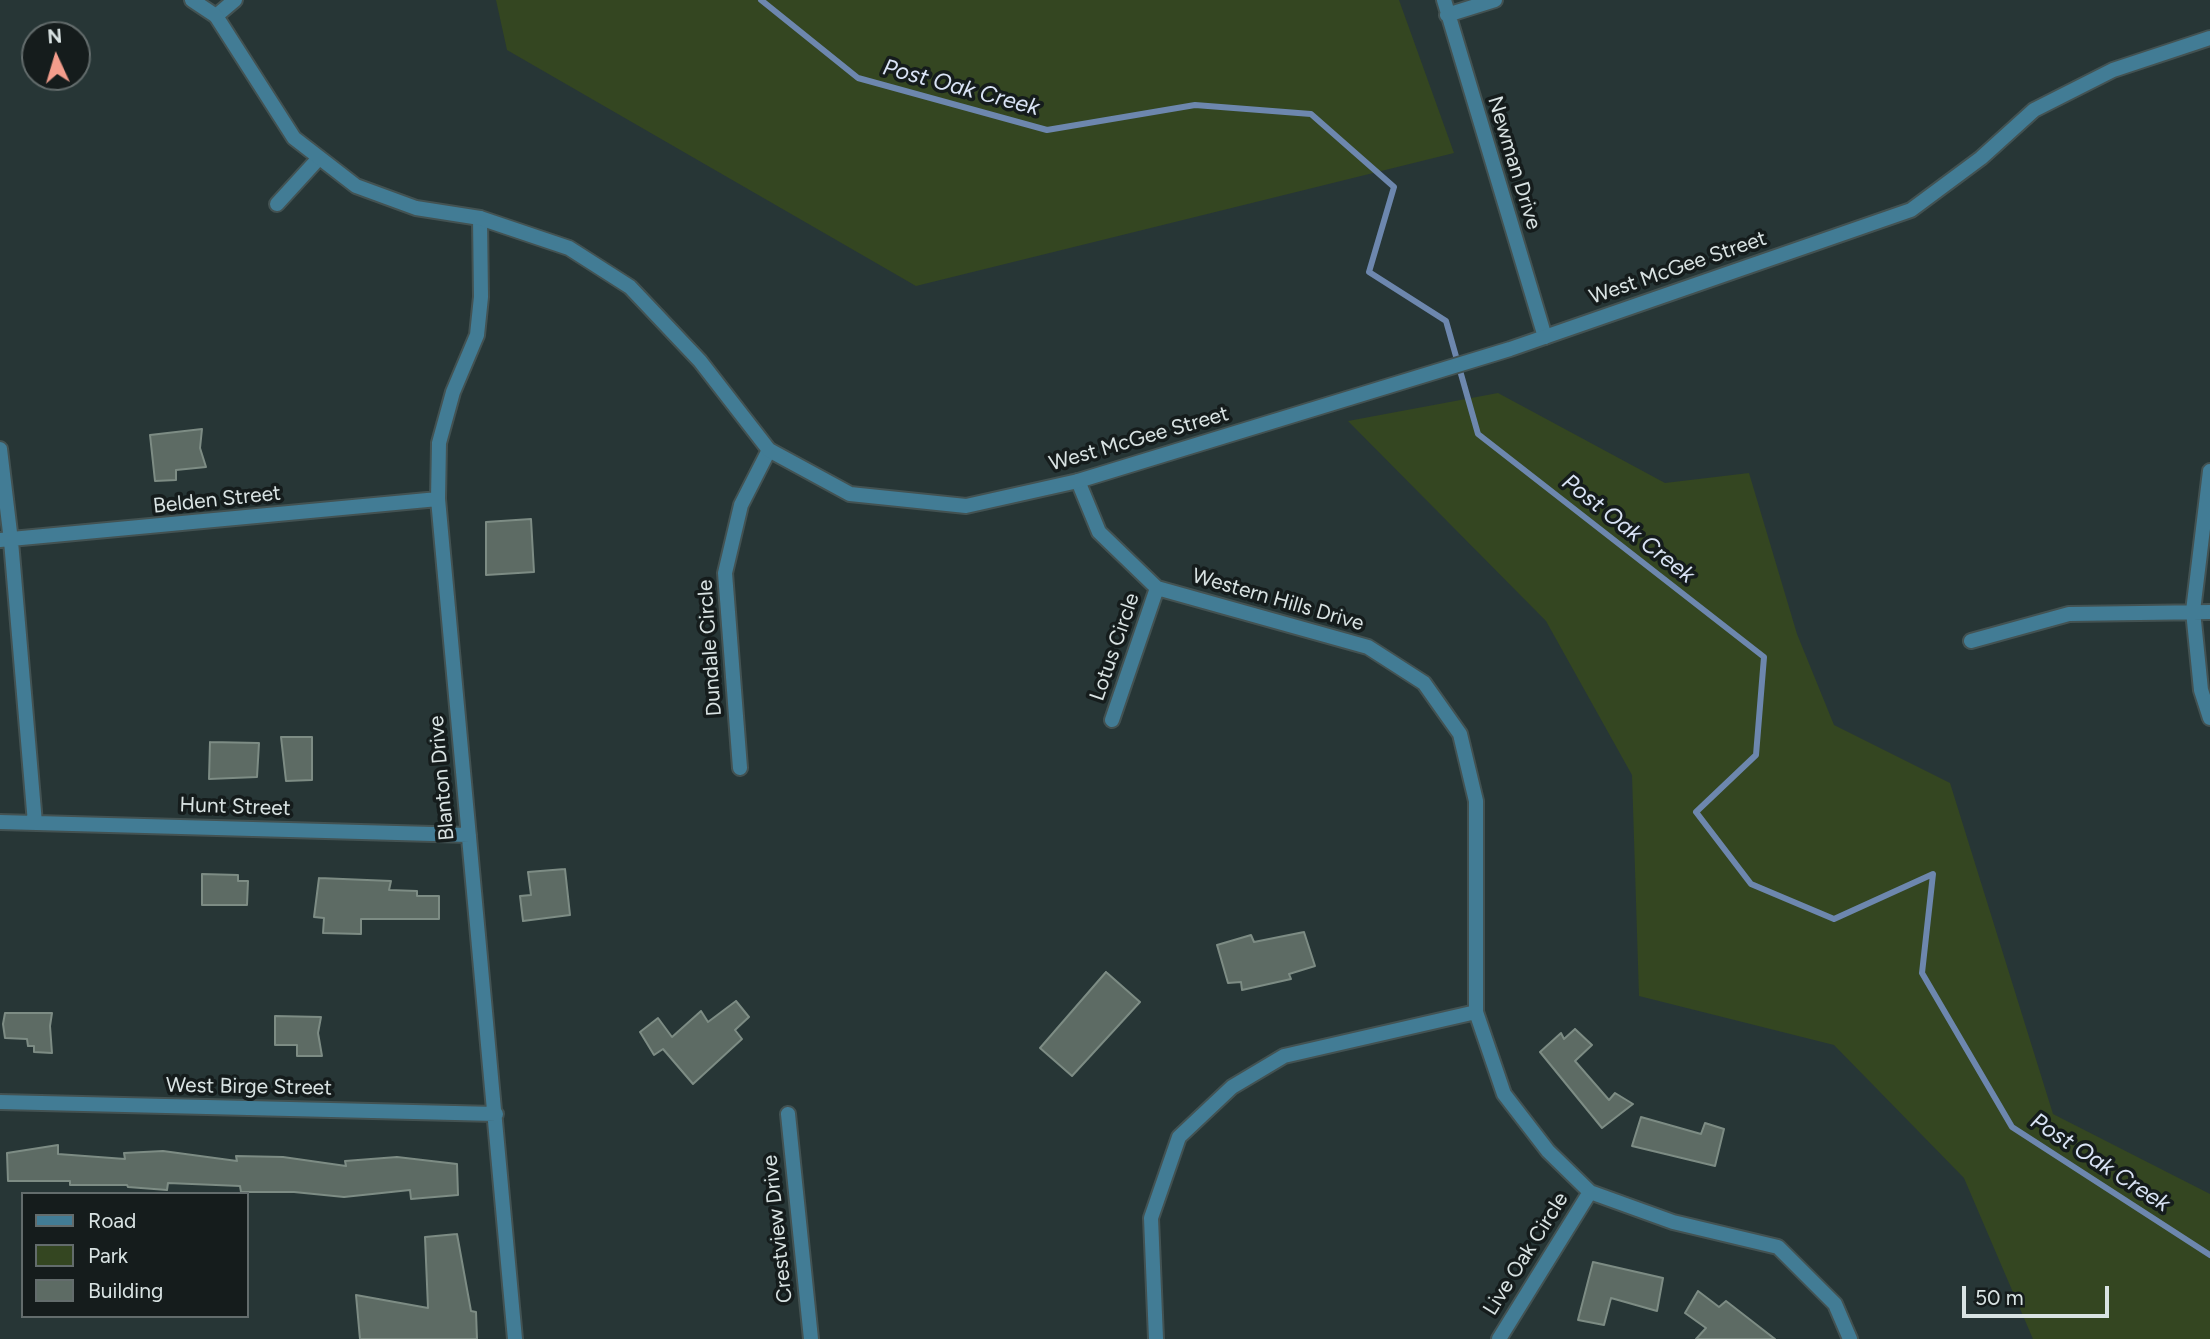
<!DOCTYPE html>
<style>
body{margin:0}
#map{position:relative;width:2210px;height:1339px;overflow:hidden;background:#273636;font-family:Figtree,sans-serif}
canvas{display:block}
.legend{position:absolute;left:21px;top:1192px;width:228px;height:126px;box-sizing:border-box;background:#151c1c;border:2px solid #636c6c;margin:0;padding:9px 12px;list-style:none;font-size:21px;color:#d9e3e3}
.legend li{display:flex;align-items:center;gap:14px;height:35px}
.legend b{width:35px;border:2px solid #636c6c}
.north{position:absolute;left:21px;top:21px;width:70px;height:70px;box-sizing:border-box;background:#151c1c;border:2px solid #636c6c;border-radius:50%;rotate:356deg;font-size:19px;font-weight:700;line-height:28px;text-align:center;color:#d9e3e3}
.north::after{content:'';display:block;margin:auto;width:24px;height:32px;background:#f49d8c;clip-path:polygon(50% 0,100% 100%,50% 72%,0 100%)}
.scale{position:absolute;left:1962px;top:1286px;width:147px;height:32px;box-sizing:border-box;border:4px solid #d9e3e3;border-top:0;padding-left:9px;font-size:21px;line-height:24px;white-space:nowrap;color:#d9e3e3;-webkit-text-stroke:5px #151c1c;paint-order:stroke}
</style>
<div id="map">
<canvas width="2210" height="1339"></canvas>
<ul class="legend">
<li><b style="height:9px;background:#427c95"></b>Road</li>
<li><b style="height:19px;background:#344621"></b>Park</li>
<li><b style="height:19px;background:#5d6b64"></b>Building</li>
</ul>
<div class="north">N</div>
<div class="scale">50 m</div>
</div>
<script>
const context = document.querySelector('canvas').getContext('2d');
context.lineJoin = 'round';
function paint(path, color) { context.fillStyle = color; context.fill(path, 'evenodd'); }
const poly = rows => new Path2D(rows.map(r => 'M' + r).join(''));
function trace(path, color, width, dash) { context.strokeStyle = color; context.lineWidth = width; context.lineCap = dash ? 'butt' : 'round'; context.setLineDash(dash || []); context.stroke(path); }
function drawText(font, color, halo, rows, align = 'center') {
  context.font = font + ' Figtree,sans-serif'; context.lineWidth = 7; context.setLineDash([]); context.textBaseline = 'middle'; context.strokeStyle = halo; context.fillStyle = color; for (const [text, x, y, turn = 0] of rows) {
    context.save(); context.translate(x, y); context.rotate((+turn || 0) * Math.PI / 180); context.textAlign = isNaN(turn) ? turn : align; if (halo) context.strokeText(text, 0, 0); context.fillText(text, 0, 0); context.restore();
  }
}
const green = poly([
 [496,0,1399,0,1454,153,916,286,507,50],
 [1498,393,1665,483,1749,473,1797,634,1834,725,1950,783,2053,1114,2210,1194,2210,1339,2033,1339,1964,1178,1834,1045,1639,996,1632,775,1546,621,1348,421]
]);
const stream = poly([
 [761,0,858,78,1047,130,1195,105,1311,114,1394,187,1369,272,1446,321,1478,434,1764,657,1756,755,1696,812,1751,884,1834,919,1933,874,1922,973,2012,1127,2210,1255]
]);
const building = poly([
 [202,429,200,448,206,467,176,470,176,480,155,481,150,435,202,429],
 [531,519,534,572,486,575,486,522,531,519],
 [281,737,312,737,312,780,286,781,281,737],
 [210,742,259,743,257,777,209,779,210,742],
 [565,869,570,915,523,921,520,896,531,895,528,872,565,869],
 [202,874,238,875,238,881,248,881,247,905,202,905,202,874],
 [319,878,391,881,389,890,417,891,417,896,439,896,439,919,361,919,361,934,323,933,324,918,314,917,319,878],
 [1304,932,1315,966,1289,974,1291,979,1242,990,1241,982,1228,983,1217,945,1251,935,1254,942,1304,932],
 [1106,972,1140,1002,1072,1076,1040,1048,1106,972],
 [736,1001,749,1017,735,1030,742,1039,693,1084,663,1049,654,1055,640,1032,658,1018,672,1037,701,1011,708,1022,736,1001],
 [5,1013,52,1013,50,1026,52,1053,34,1052,34,1046,28,1046,27,1039,5,1038,3,1024,5,1013],
 [275,1016,321,1017,318,1033,322,1056,297,1056,297,1045,275,1045,275,1016],
 [1575,1029,1592,1045,1575,1061,1609,1100,1615,1093,1633,1104,1602,1128,1540,1052,1561,1033,1564,1039,1575,1029],
 [1641,1117,1701,1134,1705,1123,1724,1129,1715,1166,1632,1146,1641,1117],
 [58,1145,58,1154,125,1159,124,1153,163,1151,237,1161,236,1156,283,1157,346,1166,345,1161,397,1157,457,1164,458,1195,411,1199,410,1190,344,1197,294,1192,241,1192,240,1186,168,1183,167,1190,128,1187,127,1185,70,1185,70,1181,8,1181,7,1153,58,1145],
 [457,1234,471,1311,476,1312,477,1339,360,1339,356,1295,428,1308,425,1237,457,1234],
 [1593,1262,1663,1278,1657,1311,1611,1298,1604,1325,1578,1320,1593,1262],
 [1698,1291,1719,1307,1726,1301,1775,1339,1696,1339,1706,1328,1685,1313,1698,1291]
]);
const minor = poly([
 [1444,0,1545,337],
 [1447,15,1495,0],
 [216,16,235,0],
 [277,204,319,158],
 [480,218,481,297,477,335,453,392,439,443,438,499,515,1339],
 [0,449,11,541,35,823],
 [2210,471,2193,611,2201,690,2210,718],
 [1078,481,1099,532,1157,588,1368,647,1424,683,1460,734,1476,801,1476,1012],
 [0,540,438,499],
 [1971,641,2069,614,2210,612],
 [1112,720,1157,588],
 [740,768,725,573,741,505,769,450],
 [0,822,469,835],
 [0,1102,496,1114],
 [788,1114,811,1339],
 [1156,1339,1151,1218,1179,1137,1232,1087,1284,1056,1476,1012,1504,1094,1548,1151,1590,1192,1673,1222,1778,1247,1835,1304,1850,1339],
 [1499,1339,1590,1192]
]);
const tertiary = poly([
 [192,0,216,16,294,138,356,186,416,208,480,218,569,248,630,287,700,361,769,450,850,494,966,506,1078,481,1510,349,1911,210,1981,158,2034,110,2113,70,2210,38]
]);
const streetNames = [
 ["Newman Drive",1514,163,73],
 ["West McGee Street",1678,268,-19],
 ["West McGee Street",1139,439,-16],
 ["Belden Street",217,500,-6],
 ["Western Hills Drive",1278,600,16],
 ["Lotus Circle",1115,647,-71],
 ["Dundale Circle",710,648,-94],
 ["Blanton Drive",442,778,-95],
 ["Hunt Street",235,807,2],
 ["West Birge Street",249,1087,1],
 ["Crestview Drive",778,1229,-96],
 ["Live Oak Circle",1526,1254,-58]
];
const waterNames = [
 ["Post Oak Creek",961,88,15],
 ["Post Oak Creek",1628,529,38],
 ["Post Oak Creek",2100,1163,33]
];
paint(green, '#344621');
trace(stream, '#6d87ae', 6);
paint(building, '#5d6b64');
trace(building, '#7d8c84', 2);
trace(minor, '#435252', 18);
trace(tertiary, '#435252', 18);
trace(minor, '#427c95', 14);
trace(tertiary, '#427c95', 14);
drawText('21px', '#d9e3e3', '#151c1c', streetNames);
drawText('italic 23px', '#d9e3f5', '#151c1c', waterNames);
</script>
